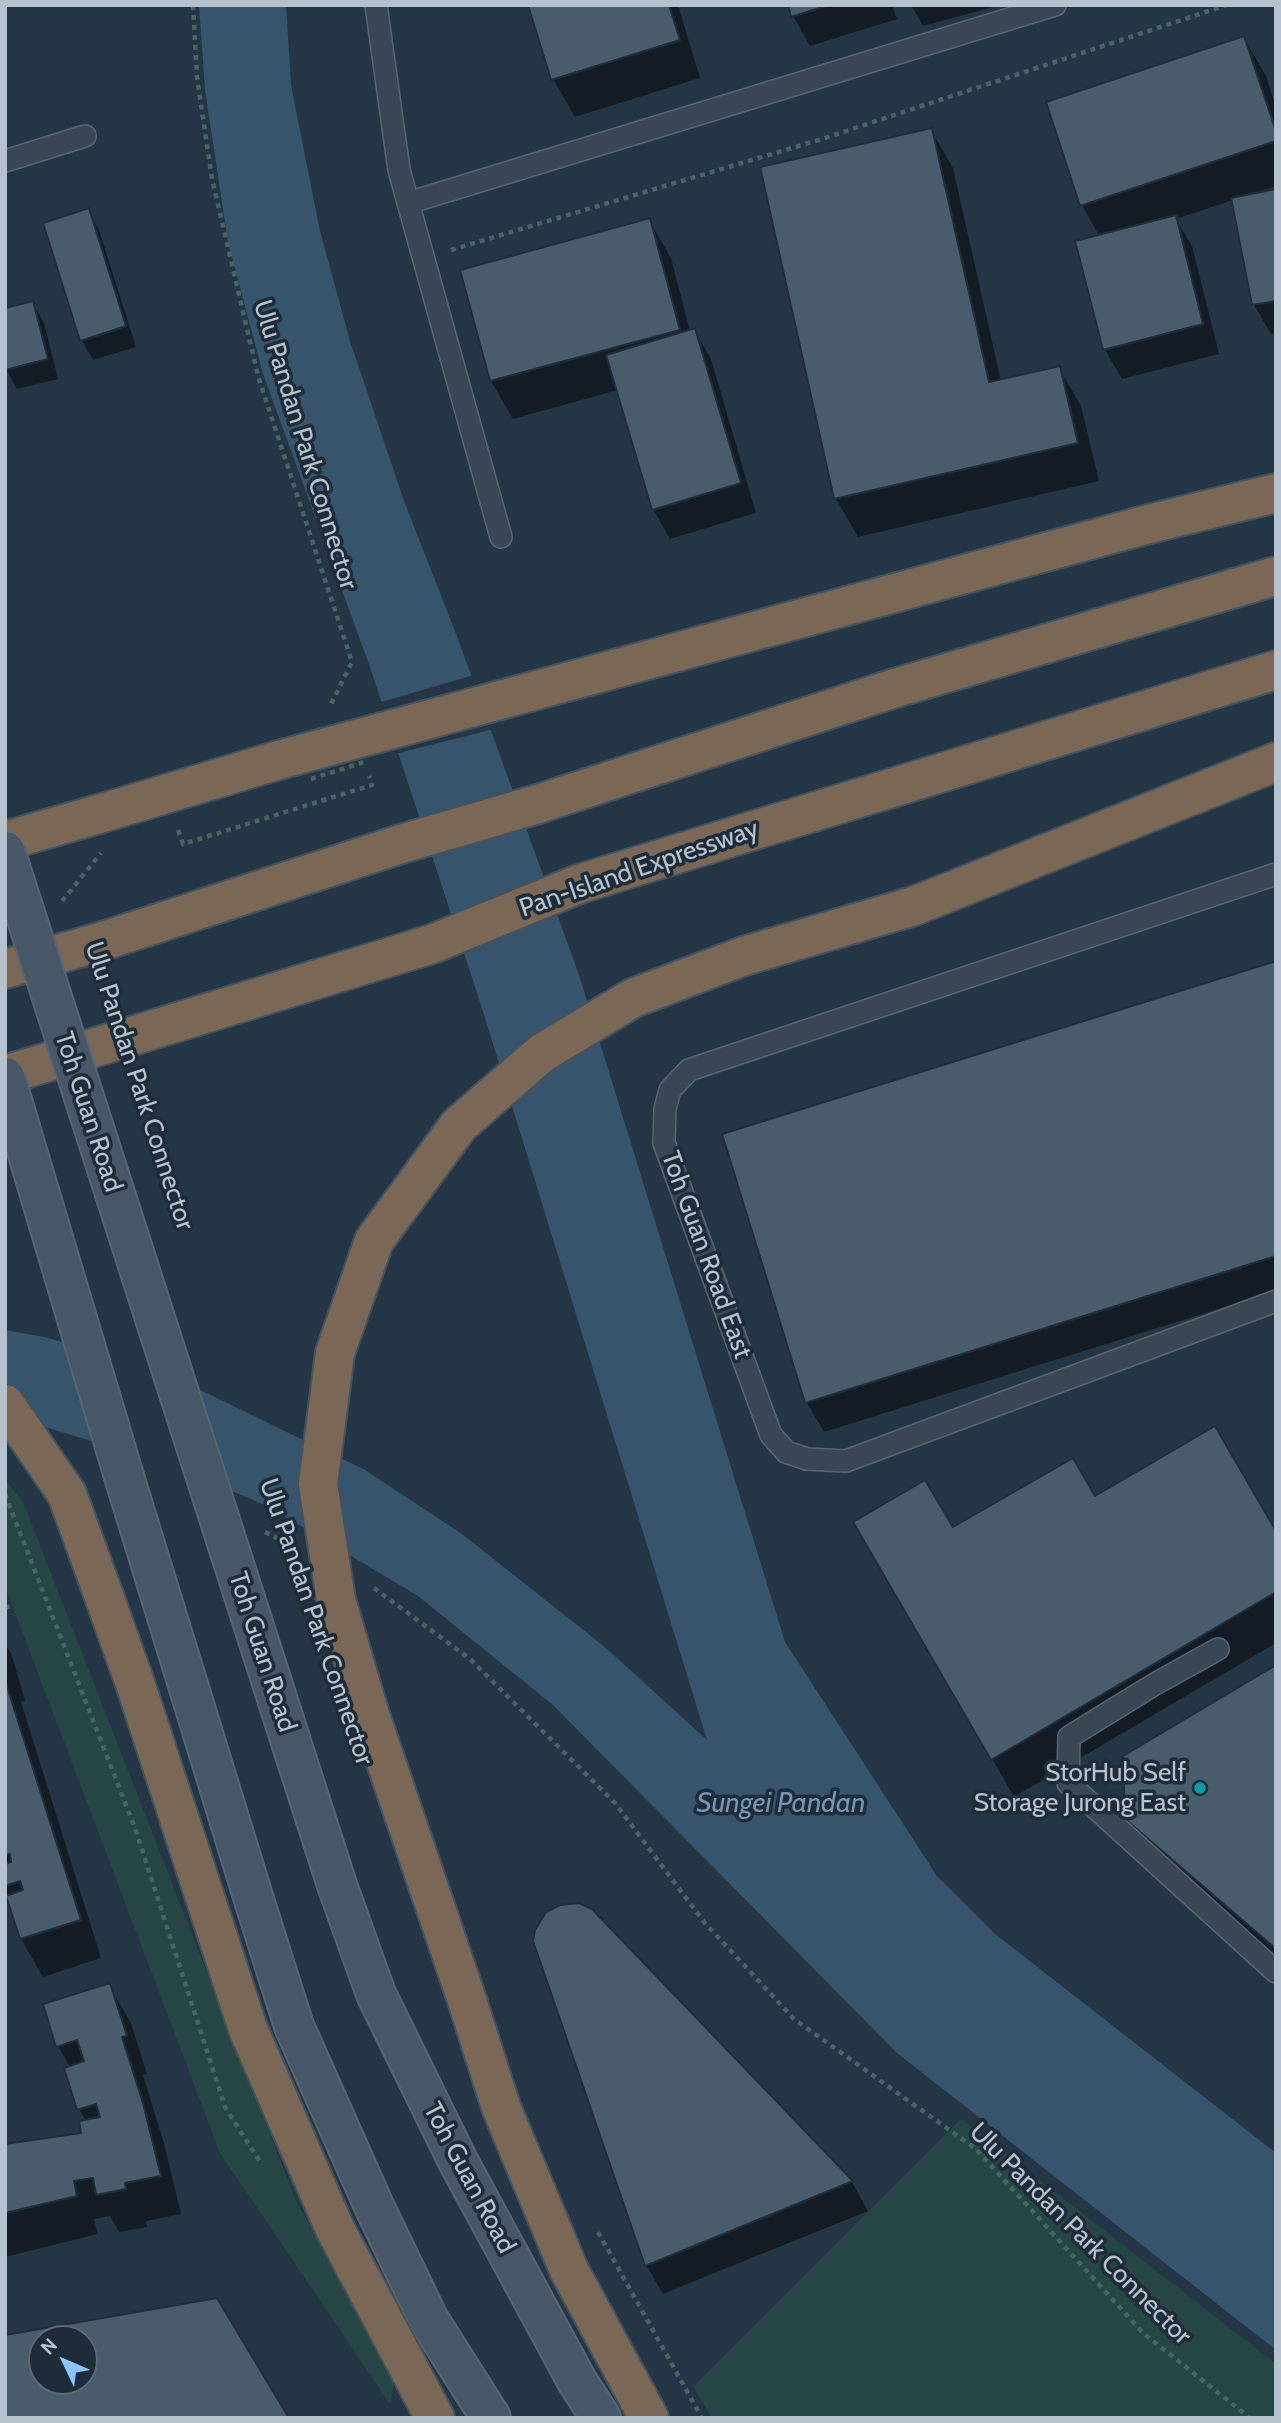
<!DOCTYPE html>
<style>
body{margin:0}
#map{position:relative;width:1281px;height:2423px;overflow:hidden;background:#243645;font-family:Cabin,sans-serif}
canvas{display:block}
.frame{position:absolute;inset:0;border:7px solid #b6c2ce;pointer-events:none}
.north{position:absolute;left:28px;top:2325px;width:70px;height:70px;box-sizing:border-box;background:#1e2c39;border:2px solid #5b6875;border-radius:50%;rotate:314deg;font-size:19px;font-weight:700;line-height:28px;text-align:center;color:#b6c2ce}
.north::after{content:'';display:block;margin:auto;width:24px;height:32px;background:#8ac5ff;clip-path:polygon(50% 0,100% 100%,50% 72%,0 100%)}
</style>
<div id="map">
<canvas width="1281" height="2423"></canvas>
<div class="frame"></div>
<div class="north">N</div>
</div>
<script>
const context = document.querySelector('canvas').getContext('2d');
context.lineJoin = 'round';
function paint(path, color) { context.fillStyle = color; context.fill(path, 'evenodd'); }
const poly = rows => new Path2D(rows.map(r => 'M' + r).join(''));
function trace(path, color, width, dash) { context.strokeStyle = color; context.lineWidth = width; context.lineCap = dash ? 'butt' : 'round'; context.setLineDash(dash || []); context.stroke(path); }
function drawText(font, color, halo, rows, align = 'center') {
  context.font = font + ' Cabin,sans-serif'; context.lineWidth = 7; context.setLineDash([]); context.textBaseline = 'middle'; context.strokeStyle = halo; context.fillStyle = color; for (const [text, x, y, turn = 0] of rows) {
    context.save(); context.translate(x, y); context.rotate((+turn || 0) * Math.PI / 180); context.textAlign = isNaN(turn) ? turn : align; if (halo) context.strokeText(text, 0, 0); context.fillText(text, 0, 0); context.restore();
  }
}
const green = poly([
 [5,1479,23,1502,297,2203,397,2371,390,2404,220,2153,5,1586],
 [961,2119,1276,2364,1276,2418,712,2418,693,2387]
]);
const water = poly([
 [199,5,286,5,291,85,320,231,350,341,404,501,458,639,579,975,785,1642,937,1876,995,1934,1276,2153,1276,2350,897,2053,553,1705,418,1596,271,1508,175,1466,5,1415,5,1330,44,1337,153,1367,365,1470,462,1534,606,1648,707,1740,481,1005,370,667,263,374,228,242,205,90]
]);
const pier = poly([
 [474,675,494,729,395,754,378,703],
 [66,1340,154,1364,230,1494,174,1469,97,1446]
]);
const shadow = poly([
 [530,5,678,5,700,78,575,117,553,79],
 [789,5,892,5,897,19,810,46,793,16],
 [911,5,1001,5,923,26],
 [1244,38,1266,76,1276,107,1276,186,1258,192,1258,194,1276,191,1276,333,1271,334,1254,305,1233,200,1176,219,1192,246,1219,354,1122,379,1105,350,1077,242,1099,236,1082,205],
 [931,130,953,168,1001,381,1059,368,1081,406,1099,481,858,537,836,499,762,169],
 [88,210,99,230,136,347,93,360,82,341,45,224],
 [649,220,671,258,690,331,694,330,711,359,756,513,670,539,653,509,618,390,513,419,491,381,462,271],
 [33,303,44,323,58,379,17,389,6,369],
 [1276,963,1276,1291,824,1432,807,1403,724,1135],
 [1095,1498,1276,1535,1276,1643,1014,1797,856,1523,952,1530],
 [5,1644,11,1653,25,1700,21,1702,101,1958,43,1977,21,1939,5,1892],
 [1276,1667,1276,1966,1149,1858,1126,1819],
 [591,1911,852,2182,868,2211,663,2294,646,2265],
 [109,1985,131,2023,147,2074,143,2075,164,2143,181,2214,146,2221,147,2227,119,2232,110,2216,94,2219,98,2234,5,2257,5,2145,83,2134,86,2121,79,2109,70,2067,58,2046]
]);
const building = poly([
 [528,5,669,5,680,40,551,80,528,5],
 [788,5,829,5,791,17,788,5],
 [1244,36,1276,131,1276,141,1080,206,1046,102,1244,36],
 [932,128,989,382,1060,366,1078,443,834,499,760,167,932,128],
 [1276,189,1276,301,1252,305,1231,198,1276,189],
 [89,208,126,326,80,341,43,223,89,208],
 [1176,215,1203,324,1103,350,1075,241,1176,215],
 [650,218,680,330,490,381,460,270,650,218],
 [33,301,48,359,5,370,5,308,33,301],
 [695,328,741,483,652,510,606,355,695,328],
 [1276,961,1276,1256,805,1403,722,1134,1276,961],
 [1215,1426,1276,1531,1276,1592,991,1760,853,1522,925,1480,953,1527,1073,1458,1095,1496,1215,1426],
 [1276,1665,1276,1949,1125,1819,1123,1756,1276,1665],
 [5,1680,81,1920,20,1939,6,1896,23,1890,20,1881,5,1886,5,1864,11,1862,10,1854,5,1855,5,1680],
 [579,1903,592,1909,853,2181,645,2266,533,1941,535,1930,546,1912,560,1905,579,1903],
 [110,1983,127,2036,122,2037,143,2103,161,2176,125,2183,126,2189,96,2195,93,2178,74,2181,77,2196,5,2213,5,2144,81,2133,79,2121,100,2117,96,2104,77,2110,64,2068,84,2061,77,2040,56,2047,43,2004,110,1983],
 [217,2298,289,2418,5,2418,5,2335,217,2298],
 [42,2339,84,2339,84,2381,42,2381,42,2339]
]);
const path = poly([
 [193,5,197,77,212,179,258,376,352,662,330,706],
 [451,250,822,139,1227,5],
 [178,830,183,844,372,785,369,776],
 [5,1494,136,1831,225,2107,262,2165],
 [265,1532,283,1541],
 [287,1554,283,1541,288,1544],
 [374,1588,470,1659,615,1803,704,1922,794,2019,976,2149,1143,2333,1250,2418],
 [5,1608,13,1605],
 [598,2232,702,2418]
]);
const service = poly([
 [376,5,399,170,501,537],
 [5,161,85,136],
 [408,203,1055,5],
 [1276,874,689,1070,670,1090,665,1109,664,1143,771,1435,786,1452,807,1459,846,1461,1276,1301],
 [1218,1649,1155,1684,1069,1737,1068,1783,1276,1972]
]);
const secondary = poly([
 [337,1885,376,1994,458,2161,577,2381,601,2418],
 [255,1903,294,2026,374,2206,429,2320,491,2418]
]);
const motorway = poly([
 [279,760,1149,524,1276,493],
 [5,841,99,814],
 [914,906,1276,762],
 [5,969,100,942,401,844,538,804,892,689,1276,576],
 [5,1075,432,944,579,884,1276,670],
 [105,1599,136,1686,248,2029,335,2229,435,2418],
 [369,1712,466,1997,501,2107,569,2270,649,2418]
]);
const pathBridge = poly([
 [311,779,364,762],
 [62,901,101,853]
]);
const secondaryBridge = poly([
 [5,851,337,1885],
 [5,1077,126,1483,255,1903]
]);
const motorwayBridge = poly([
 [99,814,279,760],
 [5,1404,67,1494,105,1599],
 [369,1712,336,1600,318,1484,335,1353,374,1241,459,1125,542,1053,633,998,744,956,914,906]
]);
const markers = [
 [1200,1788,7,"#0f9aa8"]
];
const streetNames = [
 ["Ulu Pandan Park Connector",305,445,73],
 ["Pan-Island Expressway",639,869,-19],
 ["Ulu Pandan Park Connector",139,1086,72],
 ["Toh Guan Road",88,1112,72],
 ["Toh Guan Road East",706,1255,70],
 ["Ulu Pandan Park Connector",316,1622,71],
 ["Toh Guan Road",262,1652,72],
 ["Toh Guan Road",469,2178,62],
 ["Ulu Pandan Park Connector",1080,2234,45]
];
const poiNames = [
 ["StorHub Self",1186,1773],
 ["Storage Jurong East",1186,1803]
];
const waterNames = [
 ["Sungei Pandan",781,1804]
];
paint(green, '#264645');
paint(water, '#37546d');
paint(pier, '#243645');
paint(shadow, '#0007');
paint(building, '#485c6b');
trace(building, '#202e3b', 2);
trace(service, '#576571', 24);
trace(secondary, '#576571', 42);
trace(motorway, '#44525e', 42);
trace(path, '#476363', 4.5, [5, 5]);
trace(service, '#394754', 21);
trace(secondary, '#475767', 38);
trace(motorway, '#7b6755', 38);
trace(secondaryBridge, '#576571', 42, []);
trace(motorwayBridge, '#44525e', 42, []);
trace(pathBridge, '#476363', 4.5, [5, 5]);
trace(secondaryBridge, '#475767', 38);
trace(motorwayBridge, '#7b6755', 38);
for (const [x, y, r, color] of markers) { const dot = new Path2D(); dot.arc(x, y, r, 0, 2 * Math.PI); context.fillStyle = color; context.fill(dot); trace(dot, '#1e2c39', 2.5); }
drawText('26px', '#b6c2ce', '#1e2c39', streetNames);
drawText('26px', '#b6c2ce', '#1e2c39', poiNames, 'right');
drawText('italic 28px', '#7496b3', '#1e2c39', waterNames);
</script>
